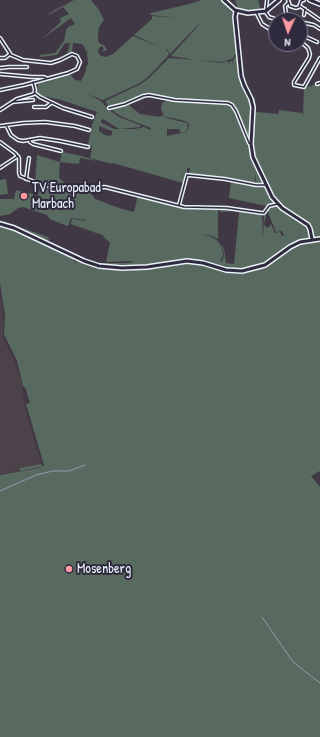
<!DOCTYPE html>
<style>
body{margin:0}
#map{position:relative;width:320px;height:737px;overflow:hidden;background:#403945;font-family:"Patrick Hand",sans-serif}
canvas{display:block}
.north{position:absolute;left:268px;top:12px;width:40px;height:40px;box-sizing:border-box;background:#2f2a3d;border:1px solid #797a88;border-radius:50%;rotate:183deg;font-size:11px;font-weight:700;line-height:16px;text-align:center;color:#e8f1f8}
.north::after{content:'';display:block;margin:auto;width:14px;height:18px;background:#ff9aa2;clip-path:polygon(50% 0,100% 100%,50% 72%,0 100%)}
</style>
<div id="map">
<canvas width="320" height="737"></canvas>
<div class="north">N</div>
</div>
<script>
const context = document.querySelector('canvas').getContext('2d');
context.lineJoin = 'round';
function paint(path, color) { context.fillStyle = color; context.fill(path, 'evenodd'); }
const poly = rows => new Path2D(rows.map(r => 'M' + r).join(''));
function trace(path, color, width, dash) { context.strokeStyle = color; context.lineWidth = width; context.lineCap = dash ? 'butt' : 'round'; context.setLineDash(dash || []); context.stroke(path); }
function drawText(font, color, halo, rows, align = 'center') {
  context.font = font + ' "Patrick Hand",sans-serif'; context.lineWidth = 4; context.setLineDash([]); context.textBaseline = 'middle'; context.strokeStyle = halo; context.fillStyle = color; for (const [text, x, y, turn = 0] of rows) {
    context.save(); context.translate(x, y); context.rotate((+turn || 0) * Math.PI / 180); context.textAlign = isNaN(turn) ? turn : align; if (halo) context.strokeText(text, 0, 0); context.fillText(text, 0, 0); context.restore();
  }
}
const built = poly([
 [0,292,3,316,3,338,15,362,22,385,22,391,28,418,41,464,20,468,20,471,0,474]
]);
const green = poly([
 [74,0,91,0,99,10,104,20,99,27,98,34,98,39,99,43,104,45,107,50,101,52,104,49,102,46,99,48,98,52,101,56,106,57,113,54,133,36,162,48,134,35,152,19,152,16,178,18,152,15,150,15,151,13,189,4,202,0,222,0,233,13,232,15,237,52,232,59,221,62,197,60,221,63,227,61,229,64,230,61,232,61,232,65,233,60,237,54,241,83,248,94,252,108,250,141,248,144,247,147,249,144,251,155,263,184,255,184,256,180,255,172,255,182,254,184,231,179,189,174,190,168,187,168,187,175,182,174,185,176,183,183,113,163,112,164,90,158,92,147,88,145,92,125,97,112,61,100,39,95,37,92,38,82,66,74,71,75,76,81,77,80,81,81,86,71,86,66,88,65,87,52,82,44,73,43,72,52,67,54,70,43,65,43,57,55,40,57,40,55,55,53,64,41,66,30,68,27,75,24,71,18,42,39,61,22,60,18,69,14,63,7,47,16,53,11],
 [199,24,199,25,171,56,195,60,170,58,168,59,149,78,141,84,105,101,109,107,117,106,118,107,111,109,117,114,125,118,151,128,150,130,144,127,135,129,114,129,102,123,101,120,103,119,119,129,140,127,140,125,119,117,108,109,101,101,87,94,103,100,140,83,148,77,168,56,169,53,165,49,168,50,170,54],
 [147,94,153,94,171,99,203,102,203,103,168,100,162,103,161,109,164,116,167,117,185,121,189,124,189,128,186,132,167,136,167,129,179,129,181,133,185,132,188,128,187,123,167,118,161,115,161,117,140,114,130,106,130,104,143,100,146,97,145,95],
 [99,126,112,131,112,135,108,136,103,134,99,131],
 [235,0,258,0,261,11,246,12,238,9],
 [320,83,320,471,311,476,320,487,320,737,0,737,0,475,39,468,41,467,20,471,20,468,41,464,43,467,44,465,26,404,30,403,28,397,26,389,23,386,17,361,4,334,5,316,0,283,0,224,24,233,73,259,76,263,77,260,92,265,96,263,129,263,134,261,106,262,110,243,102,235,71,224,72,219,86,221,86,220,72,218,70,220,69,225,67,226,50,219,47,215,23,207,18,208,10,214,0,216,0,199,14,199,16,190,33,194,32,203,35,198,37,199,40,188,30,183,30,181,35,183,37,155,60,162,59,178,67,185,88,189,95,199,122,209,134,212,138,195,179,207,218,210,218,239,212,236,200,234,176,235,200,234,212,237,218,241,222,248,223,256,220,261,222,261,224,256,223,248,220,243,224,248,226,263,234,264,239,213,238,211,220,212,221,209,245,211,262,214,263,239,264,214,266,216,264,224,265,226,268,228,271,224,275,233,280,232,282,236,284,235,282,231,276,232,267,210,269,207,276,206,285,209,273,196,262,176,264,174,261,174,253,154,252,137,254,112,251,96,254,97,255,99,256,112,278,114,279,110,302,113,303,116,304,88],
 [62,152,82,156,97,161,80,158,79,164,60,162],
 [6,179,8,194,0,195,0,180],
 [231,181,256,185,264,185,276,204,266,206,229,198],
 [0,220,48,237,49,240,47,242,15,227,0,222]
]);
const stream = poly([
 [0,491,36,475,53,471,69,471,85,465],
 [262,617,293,662,320,683]
]);
const street = poly([
 [288,0,290,6,296,8,299,7,301,1,304,0],
 [300,6,320,20],
 [266,10,267,0],
 [265,11,269,17,278,20],
 [256,12,262,24,276,33],
 [286,13,285,6,289,2],
 [304,15,305,9],
 [300,22,314,25,320,29],
 [0,38,11,55,23,60,51,63,60,60,72,54,77,56,80,62,77,69,68,73,24,85,0,90],
 [300,40,304,36,317,42],
 [300,41,308,48,310,54,309,58,294,82,294,85,304,87,320,58],
 [0,58,5,58,10,54],
 [0,68,9,67,27,67],
 [0,74,32,77,43,77,46,78],
 [317,84,320,83],
 [35,93,40,97,63,108,92,117],
 [13,102,33,100],
 [34,107,46,107,51,103],
 [109,108,125,104,143,96,149,95,175,100,228,103,232,105,236,111,249,143,251,144],
 [0,110,17,99,34,94,35,90,33,82],
 [6,125,11,135,18,140,23,141,40,138,60,141,88,147],
 [0,126,23,123,45,122,75,126,89,130],
 [30,140,30,142,33,144,61,151],
 [0,142,15,153,19,158,19,173,20,176,42,185,90,188,105,187,184,207,227,208,262,213,264,213,269,206,278,204],
 [0,168,18,156],
 [26,179,29,158],
 [179,205,187,175,225,179,256,185,265,185]
]);
const secondary = poly([
 [224,0,235,10,248,13,266,11,279,0],
 [310,0,320,4],
 [236,11,235,17,241,76,244,85,251,99,253,107,251,144,253,157,272,197,282,208,308,225,310,229,312,239],
 [0,224,14,228,84,261,99,266,122,268,147,267,187,261,203,263,226,270,242,271,265,265,290,247,300,242,320,239]
]);
const markers = [
 [24,196,4,"#ff9aa2"],
 [69,569,4,"#ff9aa2"]
];
const poiNames = [
 ["TV Europabad",32,188],
 ["Marbach",32,204],
 ["Mosenberg",77,569]
];
paint(built, '#4c434a');
paint(green, '#586960');
trace(stream, '#8c9eac', 1);
trace(street, '#e8f1f8', 4.5);
trace(secondary, '#e8f1f8', 6);
trace(street, '#2f2a3d', 1.5);
trace(secondary, '#2f2a3d', 3);
for (const [x, y, r, color] of markers) { const dot = new Path2D(); dot.arc(x, y, r, 0, 2 * Math.PI); context.fillStyle = color; context.fill(dot); trace(dot, '#2f2a3d', 1.5); }
drawText('14px', '#e8f1f8', '#2f2a3d', poiNames, 'left');
</script>
